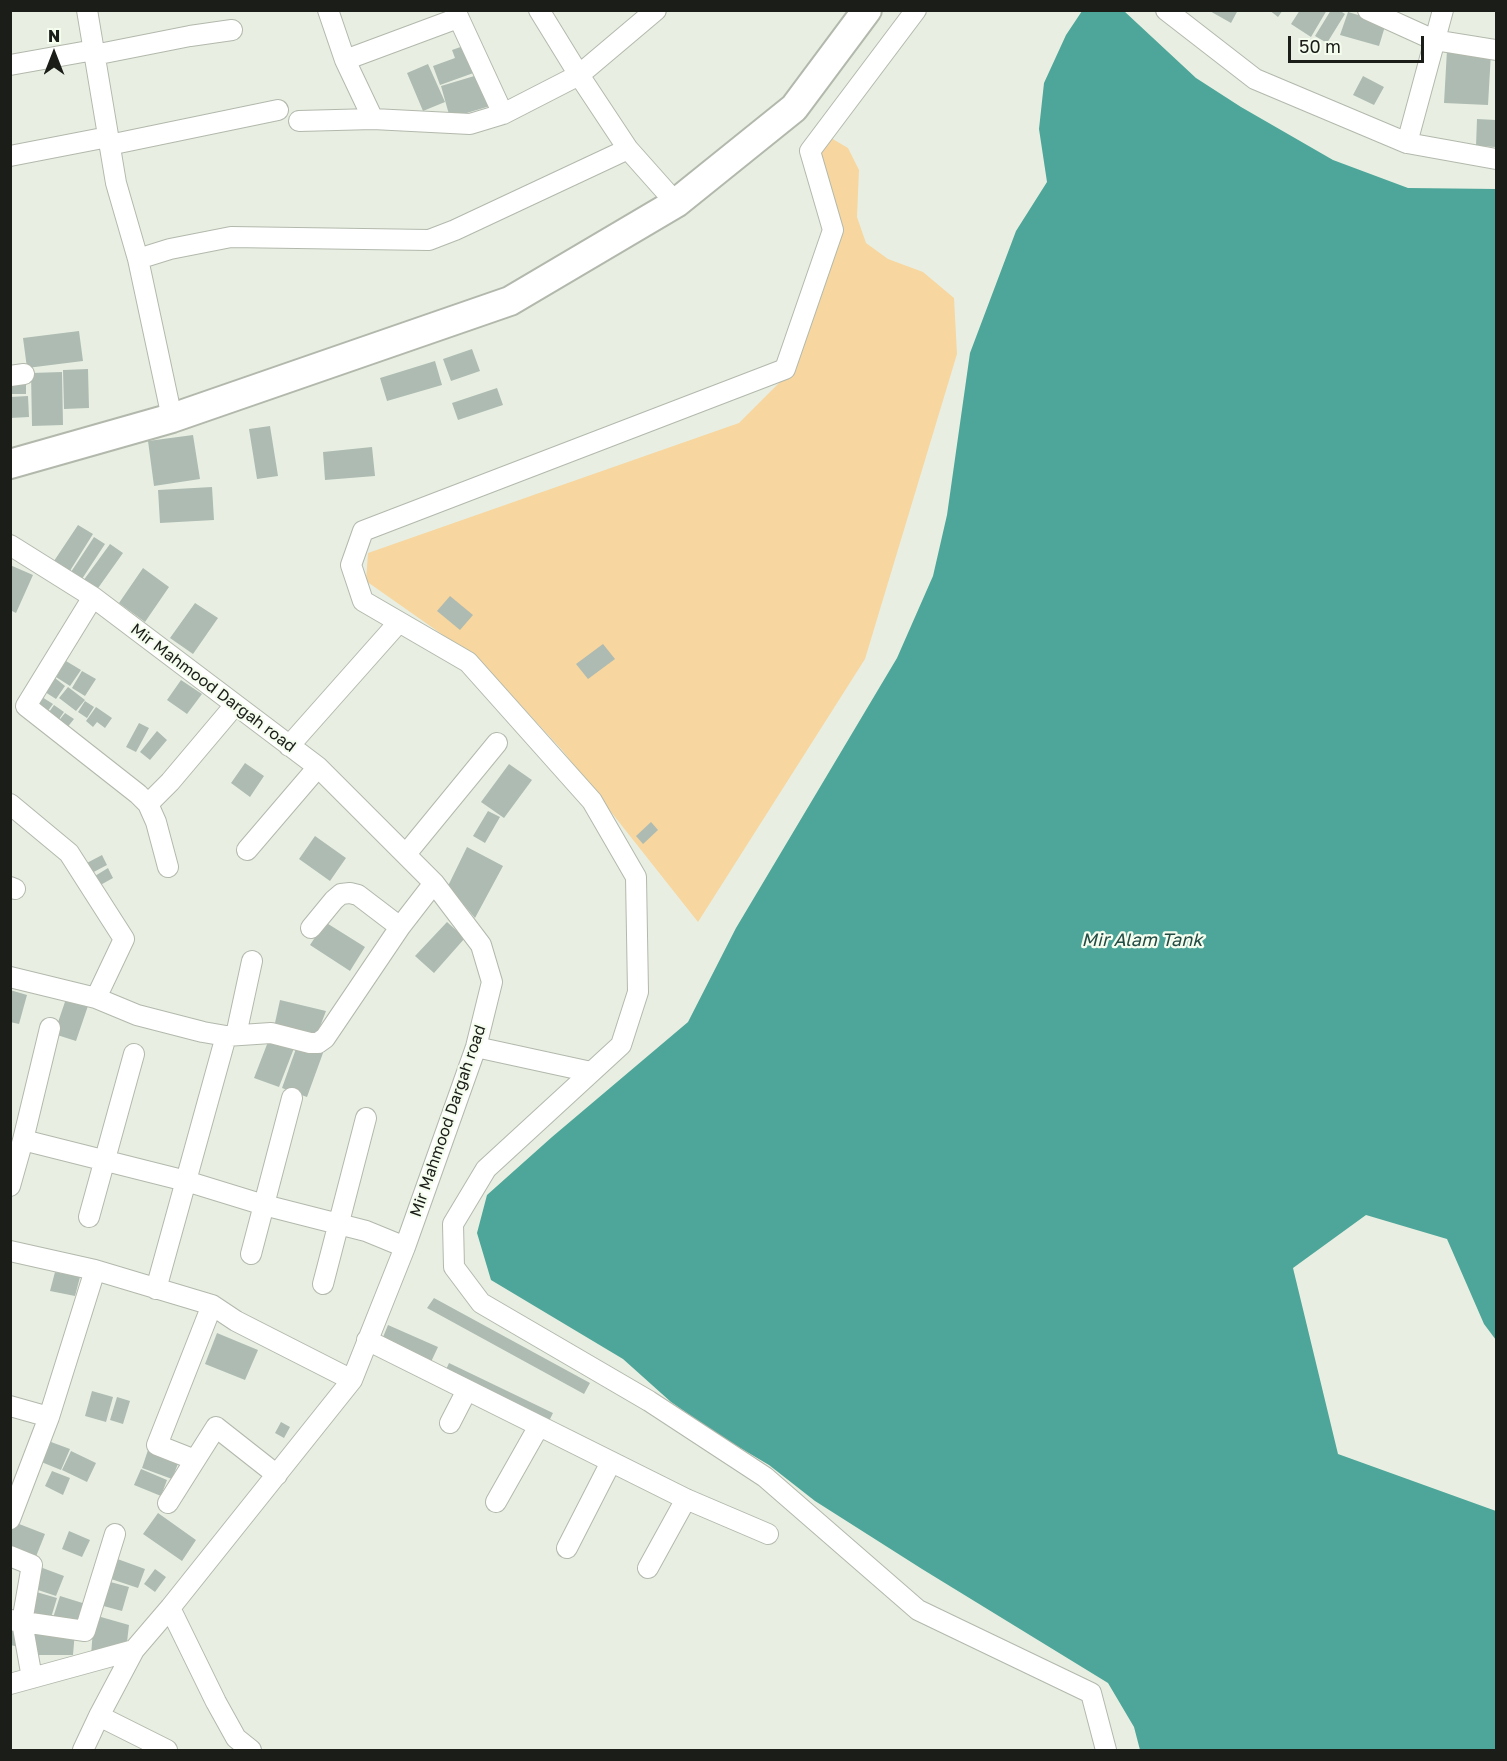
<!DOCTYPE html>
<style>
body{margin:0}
#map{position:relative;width:1507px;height:1761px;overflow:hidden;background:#e8efe2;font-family:"Golos Text",sans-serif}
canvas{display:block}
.frame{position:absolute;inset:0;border:12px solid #1a1d18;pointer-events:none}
.north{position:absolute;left:24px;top:24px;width:60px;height:60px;-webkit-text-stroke:4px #f5fdef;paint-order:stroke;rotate:0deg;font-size:16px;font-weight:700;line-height:24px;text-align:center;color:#1a1d18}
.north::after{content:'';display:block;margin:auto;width:21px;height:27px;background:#1a1d18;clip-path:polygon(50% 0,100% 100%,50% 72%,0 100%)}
.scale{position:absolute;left:1288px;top:36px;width:136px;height:27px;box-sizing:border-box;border:3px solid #1a1d18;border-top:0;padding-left:8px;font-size:18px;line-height:21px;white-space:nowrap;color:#1a1d18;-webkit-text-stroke:4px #f5fdef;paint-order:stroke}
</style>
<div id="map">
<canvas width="1507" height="1761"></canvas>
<div class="frame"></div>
<div class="north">N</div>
<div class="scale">50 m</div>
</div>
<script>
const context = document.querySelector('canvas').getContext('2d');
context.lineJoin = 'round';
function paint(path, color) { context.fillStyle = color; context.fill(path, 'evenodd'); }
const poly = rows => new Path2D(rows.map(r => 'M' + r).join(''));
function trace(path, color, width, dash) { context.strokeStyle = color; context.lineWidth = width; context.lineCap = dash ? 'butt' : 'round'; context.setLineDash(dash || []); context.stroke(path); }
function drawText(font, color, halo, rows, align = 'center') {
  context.font = font + ' "Golos Text",sans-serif'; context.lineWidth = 4.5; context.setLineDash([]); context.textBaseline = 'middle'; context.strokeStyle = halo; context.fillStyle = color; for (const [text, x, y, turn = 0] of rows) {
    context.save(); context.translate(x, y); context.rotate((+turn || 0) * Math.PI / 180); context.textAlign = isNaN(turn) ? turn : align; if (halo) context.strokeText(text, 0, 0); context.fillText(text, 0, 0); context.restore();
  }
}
const green = poly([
 [831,138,848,148,859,170,857,217,866,243,888,259,923,272,954,298,957,354,865,659,698,922,562,750,480,661,366,581,368,553,739,423,793,369,838,231,813,152]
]);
const water = poly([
 [1082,11,1124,11,1196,78,1241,107,1333,160,1408,188,1496,189,1496,1340,1484,1324,1447,1239,1366,1215,1293,1268,1338,1454,1496,1511,1496,1750,1140,1750,1134,1727,1108,1683,922,1569,815,1501,769,1465,720,1436,671,1402,623,1359,491,1280,477,1233,487,1195,552,1137,688,1022,736,928,897,658,933,576,947,515,970,353,1016,231,1047,182,1039,129,1044,83,1066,35]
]);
const building = poly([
 [1208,10,1238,10,1231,23],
 [1269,10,1283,10,1278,17],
 [1300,10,1327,10,1311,37,1291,24],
 [1331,10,1339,10,1345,14,1327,43,1315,36],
 [1348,12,1386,23,1379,46,1340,35],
 [469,44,479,71,440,85,433,66,455,58,452,50],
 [1447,50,1491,53,1488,105,1444,103],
 [428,64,445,102,423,111,407,73],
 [481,74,490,106,450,118,441,86],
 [1363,76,1384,87,1374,105,1353,95],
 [1477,119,1496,120,1496,147,1476,146],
 [79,331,83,361,27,368,23,338],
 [472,349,480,371,451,381,443,359],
 [435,361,442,385,387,401,380,378],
 [88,369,89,408,64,409,63,370],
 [62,372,63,425,32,426,31,373],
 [10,380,26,380,26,394,10,394],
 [497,388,503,405,458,420,452,403],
 [28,396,29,417,10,418,10,397],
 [270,426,278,476,257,479,249,429],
 [193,435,200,479,154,486,148,441],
 [372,447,375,476,325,480,323,452],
 [212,487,214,520,160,523,158,490],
 [78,525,93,534,68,574,52,564],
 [94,537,105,544,80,582,69,575],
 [110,544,123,553,96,591,83,581],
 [10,565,33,575,16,613,10,610],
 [143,568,169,587,145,622,119,603],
 [450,596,473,615,460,630,437,611],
 [195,603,218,618,193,654,170,638],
 [603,644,615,659,588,679,576,664],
 [66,661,81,670,70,686,56,677],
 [82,671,96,679,85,696,72,688],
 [55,678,65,686,56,699,45,692],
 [181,680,202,694,187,714,167,700],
 [68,687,85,700,76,711,59,698],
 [42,697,53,704,45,715,35,708],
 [85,701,94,707,87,718,78,712],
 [54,705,64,712,57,722,47,715],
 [96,707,112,718,105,728,97,722,93,727,86,721],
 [65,713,74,719,66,729,57,723],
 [139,723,149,728,136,752,126,747],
 [157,731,167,740,150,760,140,752],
 [245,763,264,776,250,797,231,783],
 [509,764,532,780,504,818,481,802],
 [488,811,500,817,485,843,473,836],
 [651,822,658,830,643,844,636,836],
 [315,836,346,858,330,881,299,859],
 [467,847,503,866,475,918,448,886],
 [102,855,107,865,88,875,83,865],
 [108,868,113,878,95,888,90,879],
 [325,922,365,947,350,971,310,945],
 [447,922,465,938,434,973,415,956],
 [10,990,27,995,19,1024,10,1022],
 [68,993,90,1000,76,1041,54,1034],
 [280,1000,326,1011,316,1037,273,1032],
 [271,1034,296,1043,279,1087,254,1078],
 [298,1043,323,1053,307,1097,282,1088],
 [55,1272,80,1277,75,1296,50,1291],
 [434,1298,590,1383,584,1394,427,1308],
 [388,1325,438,1347,430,1364,381,1342],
 [217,1333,258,1350,245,1380,205,1364],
 [449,1363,553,1413,547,1425,444,1374],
 [92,1391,113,1397,106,1422,85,1416],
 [117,1397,130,1401,123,1424,110,1420],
 [281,1422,290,1427,284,1438,275,1433],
 [43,1439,70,1449,61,1470,34,1459],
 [148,1450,179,1461,172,1479,142,1468],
 [71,1451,96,1463,87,1482,62,1470],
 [141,1469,167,1480,161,1496,134,1485],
 [52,1471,70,1478,63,1495,45,1486],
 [158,1513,196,1540,182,1561,143,1534],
 [14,1522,45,1534,35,1559,10,1549,10,1530],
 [69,1531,90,1540,82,1557,62,1549],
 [112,1557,145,1569,138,1588,105,1577],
 [40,1567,64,1576,56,1596,32,1588],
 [155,1569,166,1577,155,1592,144,1584],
 [103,1580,129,1587,122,1611,96,1604],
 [33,1591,57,1598,50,1621,25,1613],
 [60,1596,89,1605,81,1630,52,1621],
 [94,1615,129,1625,127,1642,91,1656],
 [10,1625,20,1627,15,1646,10,1645],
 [34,1627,75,1631,73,1655,31,1655]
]);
const street = poly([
 [87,10,116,183,138,259,172,418],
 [328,10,345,60,373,119],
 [455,10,503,114],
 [539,10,579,75,628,149,676,203],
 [916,10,810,151,833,230,785,369,363,531,351,565,363,601,468,662,592,801,636,877,638,992,621,1045,486,1169,453,1224,454,1267,481,1303,649,1401,765,1477,918,1610,1091,1693,1106,1750],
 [1166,10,1255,79,1407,143,1496,159],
 [1368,10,1434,40,1496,50],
 [94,55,190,36,232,30],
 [345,60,458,18],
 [10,65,94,50],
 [299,121,373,119,470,124,503,114,579,75,656,10],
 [1407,143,1443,10],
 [109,145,278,110],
 [10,156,108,137],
 [138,259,170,249,231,237,429,240,455,230,628,149],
 [10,376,24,374],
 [10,545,93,597,318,767,434,883,481,945,492,982,476,1047,405,1247,352,1380,170,1608,134,1650,99,1716,83,1750],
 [93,597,26,706,138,794,148,804,156,822,168,867],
 [289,746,399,622],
 [10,804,69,853,124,939,96,998],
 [148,804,170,782,235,705],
 [247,850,318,767],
 [406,854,497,743],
 [10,887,15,889],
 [311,928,334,900,341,894,350,893,358,895,400,927],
 [10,977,96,998,137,1015,203,1032,226,1036,271,1033,310,1043,318,1043,325,1038,400,927,434,883],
 [50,1028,23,1140,186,1181,264,1205,366,1231,405,1247],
 [236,1035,252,961],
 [476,1047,591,1072],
 [10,1186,23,1140],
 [89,1217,134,1054],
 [10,1251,95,1270,212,1305,236,1321,352,1380],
 [251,1254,292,1098],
 [323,1284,366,1118],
 [156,1289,226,1036],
 [367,1340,686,1499,768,1534],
 [10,1406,49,1417],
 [450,1423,467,1390],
 [195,1460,157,1445,212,1305],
 [496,1502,539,1426],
 [168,1503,216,1427,277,1475],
 [10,1519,49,1417,95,1270],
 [567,1548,611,1462],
 [10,1556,32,1565,22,1622,32,1678],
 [648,1568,686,1499],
 [170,1608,216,1702,236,1738,251,1750],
 [10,1620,85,1631,115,1534],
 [10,1684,134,1650],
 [99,1716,167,1750]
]);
const secondary = poly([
 [10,464,172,418,510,301,676,203,794,108,867,10]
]);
const streetNames = [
 ["Mir Mahmood Dargah road",213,688,37],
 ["Mir Mahmood Dargah road",448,1121,-71]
];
const waterNames = [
 ["Mir Alam Tank",1142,940]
];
paint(green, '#f7d69f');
paint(water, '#4da699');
paint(building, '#aebbb2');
trace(street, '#b2b9ac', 22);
trace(secondary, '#b2b9ac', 32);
trace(street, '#fff', 20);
trace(secondary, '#fff', 28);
drawText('16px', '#1a1d18', '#f5fdef', streetNames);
drawText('italic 18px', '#234c45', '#f5fdef', waterNames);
</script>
